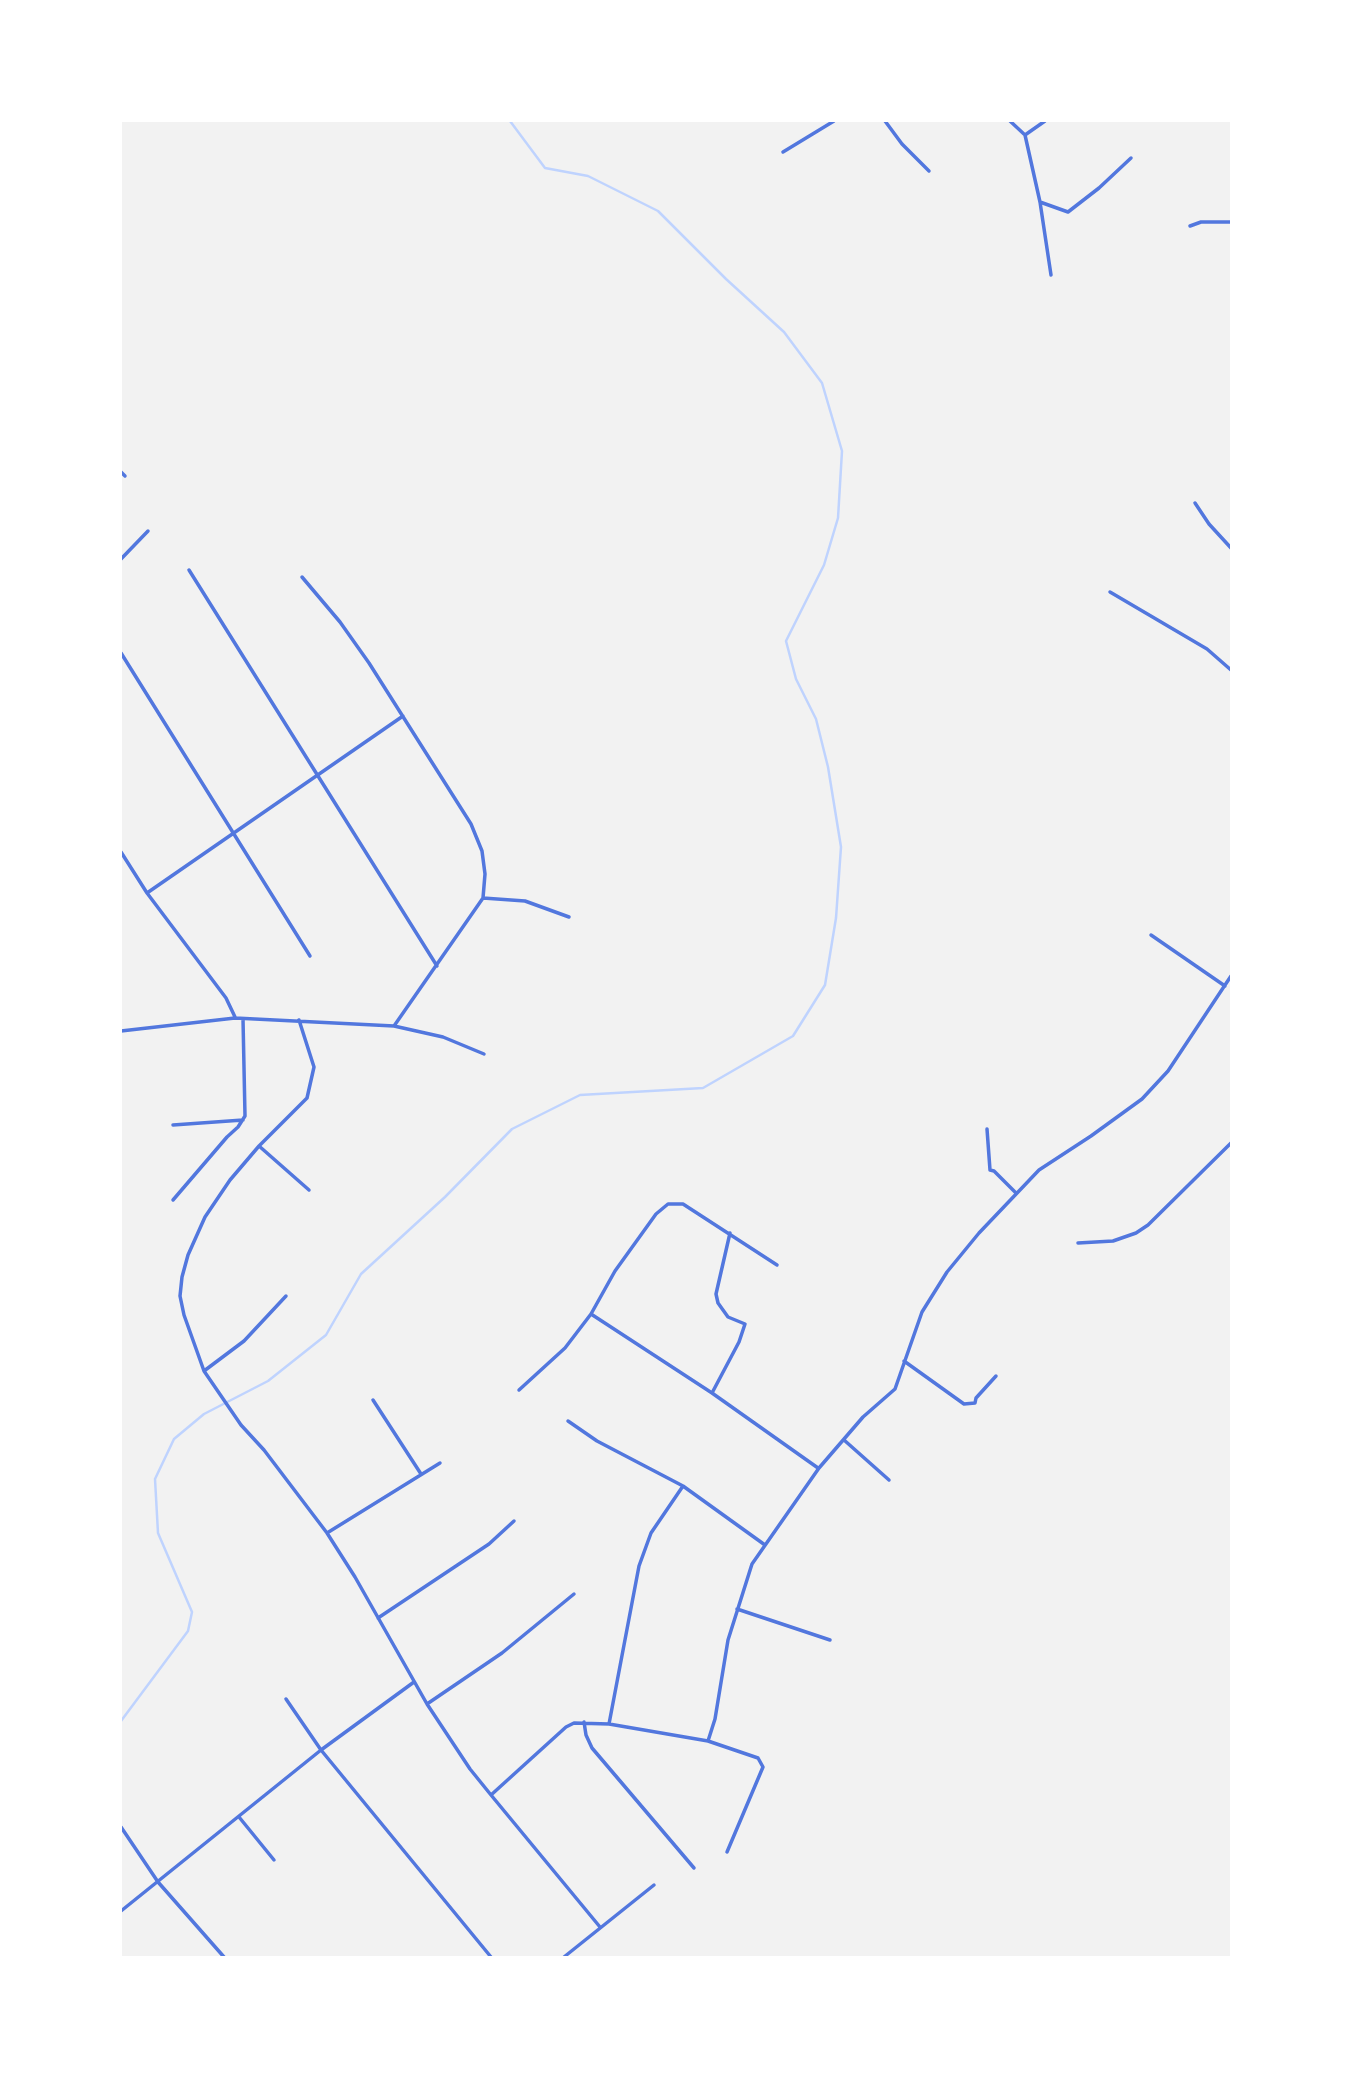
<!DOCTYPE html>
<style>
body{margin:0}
#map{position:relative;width:1352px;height:2078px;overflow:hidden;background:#f2f2f2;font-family:"Fira Sans Condensed",sans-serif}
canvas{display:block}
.frame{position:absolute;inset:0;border:122px solid #fff;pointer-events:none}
</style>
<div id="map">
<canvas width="1352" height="2078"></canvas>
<div class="frame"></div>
</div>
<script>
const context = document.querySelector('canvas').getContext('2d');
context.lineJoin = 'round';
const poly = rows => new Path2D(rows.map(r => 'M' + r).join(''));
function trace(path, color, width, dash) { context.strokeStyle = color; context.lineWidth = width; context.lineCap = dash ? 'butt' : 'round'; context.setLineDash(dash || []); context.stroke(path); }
const stream = poly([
 [121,1721,188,1631,192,1612,158,1533,155,1479,174,1439,204,1414,268,1381,326,1335,361,1274,445,1197,512,1129,580,1095,703,1088,793,1036,825,985,836,918,841,847,828,767,816,719,796,679,786,641,824,565,838,518,842,451,822,383,784,332,726,279,658,211,588,176,545,168,510,121]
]);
const minor = poly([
 [885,121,902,144,929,171],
 [1010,121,1025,135,1040,202,1051,275],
 [1025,135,1045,121],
 [783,152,834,121],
 [1040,202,1068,212,1099,188,1131,158],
 [1190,226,1201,222,1231,222],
 [121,472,125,476],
 [1195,503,1209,524,1231,548],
 [121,559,148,531],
 [189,570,437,966],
 [302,577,340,622,369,663,471,824,482,851,485,874,483,898,394,1026],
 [1110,592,1207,649,1231,670],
 [121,653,310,956],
 [121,852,147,893,226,998,235,1017],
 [147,893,403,716],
 [483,898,525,901,569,917],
 [1151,935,1225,986],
 [299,1020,314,1067,307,1098,259,1146,230,1180,205,1217,188,1255,182,1277,180,1296,184,1315,204,1371,241,1425,264,1450,327,1533,355,1577,427,1704,470,1769,491,1795,566,1727,574,1723,609,1724,708,1741,715,1719,728,1640,752,1564,819,1468,863,1417,895,1389,922,1312,947,1272,979,1233,1039,1170,1091,1136,1142,1099,1168,1071,1231,976],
 [121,1031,235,1018,394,1026,443,1037,484,1054],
 [173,1125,243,1120],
 [987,1129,990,1170,994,1171,1016,1193],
 [259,1146,309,1190],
 [173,1200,227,1137,238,1127,245,1116,243,1019],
 [1078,1243,1113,1241,1136,1233,1148,1225,1231,1143],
 [591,1314,712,1393,818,1468],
 [904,1361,964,1404,975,1403,976,1398,996,1376],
 [204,1371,244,1341,286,1296],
 [519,1390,565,1348,591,1314,615,1271,656,1214,668,1204,683,1204,777,1265],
 [712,1393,739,1342,745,1324,728,1317,718,1303,716,1294,730,1233],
 [373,1400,421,1474],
 [568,1421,597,1441,683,1486,765,1545],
 [844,1440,889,1480],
 [327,1533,440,1463],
 [737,1609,830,1640],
 [378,1618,489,1544,514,1521],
 [286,1699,321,1750,491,1957],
 [427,1704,502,1653,574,1594],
 [584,1722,586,1735,592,1748,694,1868],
 [609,1724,639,1566,651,1533,683,1486],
 [708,1741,758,1758,763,1767,727,1852],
 [491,1795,600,1927],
 [239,1817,274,1860],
 [121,1827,158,1882,224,1957],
 [121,1911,321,1750,414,1682],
 [564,1957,654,1885]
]);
trace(stream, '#bfd3fe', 2.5);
trace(minor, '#5277de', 3.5);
</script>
